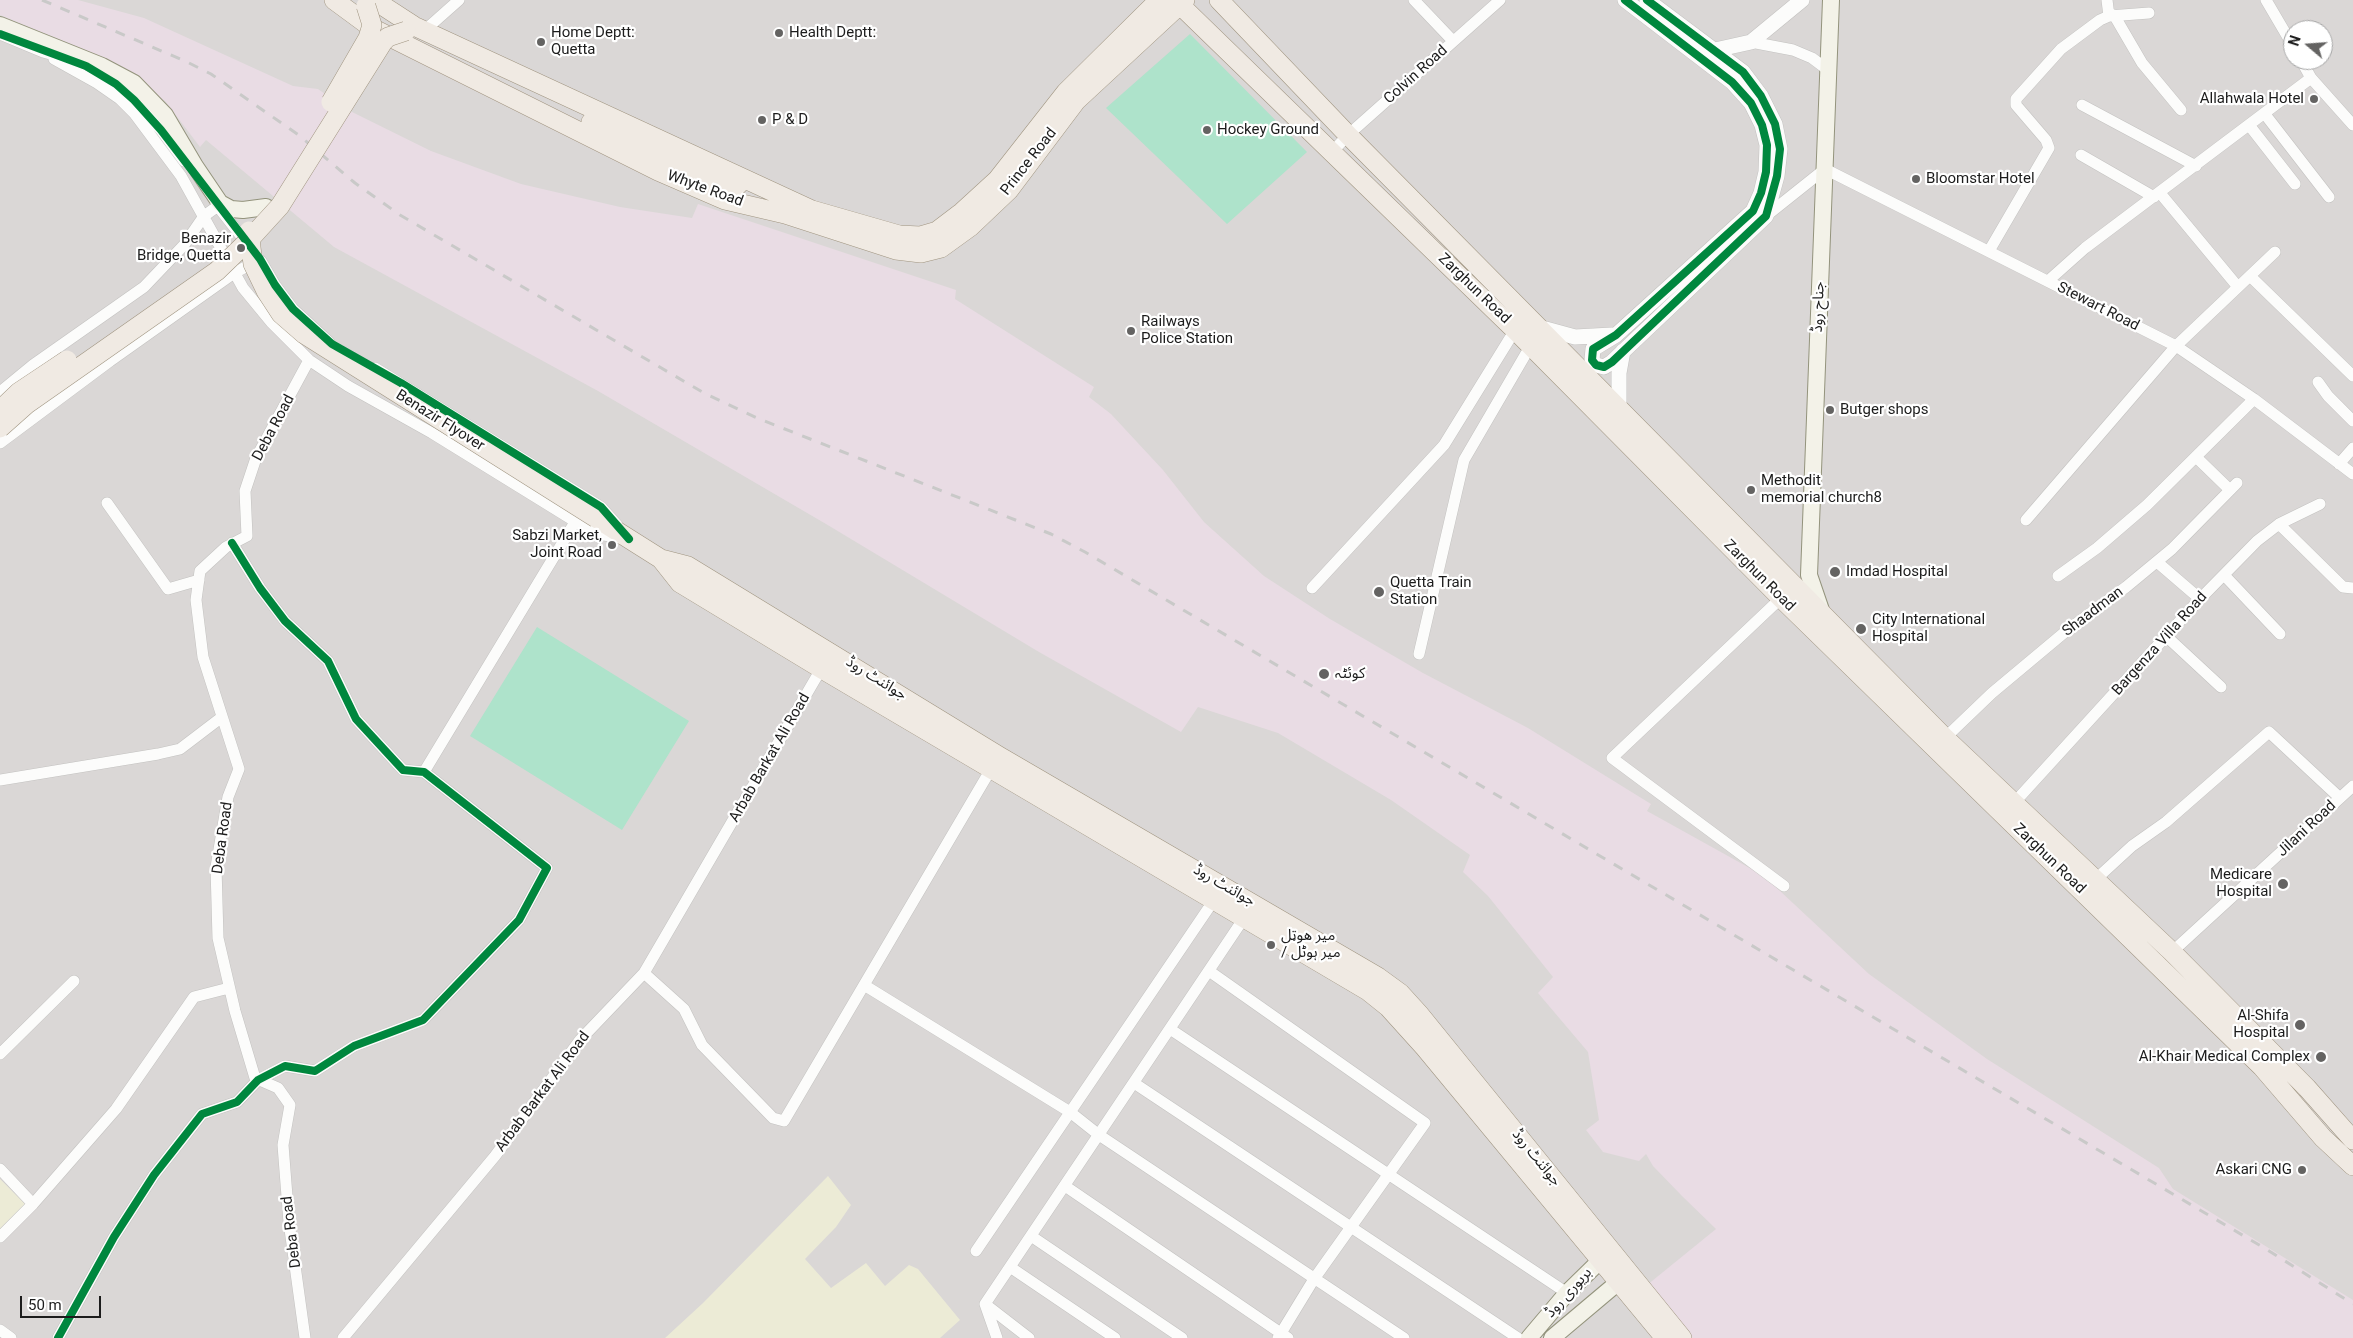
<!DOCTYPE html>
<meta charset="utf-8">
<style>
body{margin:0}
#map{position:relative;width:2353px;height:1338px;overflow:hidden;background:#ebe8e4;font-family:Roboto,sans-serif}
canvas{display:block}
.north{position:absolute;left:2283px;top:20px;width:50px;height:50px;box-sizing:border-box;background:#fff;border:1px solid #a4a4a4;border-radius:50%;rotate:288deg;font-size:14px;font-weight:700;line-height:20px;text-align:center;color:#1c1c1c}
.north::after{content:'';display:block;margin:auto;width:18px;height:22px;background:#646362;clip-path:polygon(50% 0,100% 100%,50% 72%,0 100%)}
.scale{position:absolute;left:20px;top:1296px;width:81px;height:22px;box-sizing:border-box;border:2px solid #1c1c1c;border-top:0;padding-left:6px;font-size:15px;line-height:18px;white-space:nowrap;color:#1c1c1c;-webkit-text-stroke:4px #fff;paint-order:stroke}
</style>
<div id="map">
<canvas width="2353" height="1338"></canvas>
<div class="north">N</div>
<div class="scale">50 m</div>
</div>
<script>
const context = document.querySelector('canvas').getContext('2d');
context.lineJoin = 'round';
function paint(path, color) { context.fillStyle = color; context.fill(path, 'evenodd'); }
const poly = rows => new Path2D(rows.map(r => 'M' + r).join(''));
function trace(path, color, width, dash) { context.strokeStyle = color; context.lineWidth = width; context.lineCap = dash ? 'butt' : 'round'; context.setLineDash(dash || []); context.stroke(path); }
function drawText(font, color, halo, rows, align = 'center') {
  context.font = font + ' Roboto,"Noto Sans Arabic",sans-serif'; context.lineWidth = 4.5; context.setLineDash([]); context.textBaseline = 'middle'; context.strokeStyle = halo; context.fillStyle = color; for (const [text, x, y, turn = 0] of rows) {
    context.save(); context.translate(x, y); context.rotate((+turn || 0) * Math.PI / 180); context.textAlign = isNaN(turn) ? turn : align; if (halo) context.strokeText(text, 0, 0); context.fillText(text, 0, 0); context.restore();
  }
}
const residential = poly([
 [0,0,2353,0,2353,1338,0,1338],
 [2293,30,2323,30,2323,60,2293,60]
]);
const industrial = poly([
 [0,0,78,0,144,18,293,86,318,89,348,110,431,151,521,184,620,207,692,218,698,204,956,290,955,299,1094,387,1089,397,1111,414,1163,470,1204,522,1264,576,1330,619,1423,673,1528,728,1651,804,1647,811,1764,876,1869,974,1987,1059,2159,1168,2173,1189,2353,1300,2353,1338,1672,1338,1636,1294,1716,1229,1682,1196,1653,1166,1646,1154,1639,1161,1603,1152,1586,1130,1599,1120,1588,1052,1538,993,1553,977,1488,896,1463,872,1470,855,1391,800,1278,733,1198,707,1181,732,1039,652,826,524,598,391,334,247,206,140,200,147,165,101,119,67,83,49,0,15]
]);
const farmland = poly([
 [828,1176,851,1205,836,1227,805,1259,831,1288,866,1263,885,1286,909,1265,918,1269,960,1320,940,1338,665,1338,703,1303],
 [0,1179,26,1205,0,1230]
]);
const pitch = poly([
 [1190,34,1307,152,1227,224,1106,108],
 [537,627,689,721,622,830,470,736]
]);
const minor = poly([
 [1414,0,1453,41],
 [2107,0,2109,16],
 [2266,0,2293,46],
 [2114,15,2142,63,2181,110],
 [424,31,459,0],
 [0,34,43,52,65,58],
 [1751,42,1793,50,1812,58,1828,70],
 [54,59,97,83,120,99,134,113,181,176,243,288,271,322,309,360,348,386,432,433,594,533,620,538],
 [2301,60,2311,78,2353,125],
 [96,72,116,84,134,100,161,130,184,161],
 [2082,105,2196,166],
 [2264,113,2329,197],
 [2249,125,2295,184],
 [1333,151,1348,135,1500,0],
 [2081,155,2154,197],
 [2160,193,2238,287],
 [216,204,249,246],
 [1766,216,1825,169,2176,346,2254,399,2353,474],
 [1989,251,2049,148,2046,140,2016,105,2016,99,2061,49,2100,20,2109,16,2149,13],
 [261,261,275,285,293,309,329,342],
 [2250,276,2353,376],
 [2048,281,2085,248,2311,78],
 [375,368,601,507,617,525],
 [2318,382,2328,396,2353,421],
 [0,392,33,365,144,287,184,245,204,216,218,206],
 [0,443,110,361,234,273,257,261],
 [2196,457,2230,490],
 [2339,464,2353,448],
 [107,503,168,589,199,580],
 [2026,520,2176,346,2275,252],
 [2279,524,2343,587,2353,588],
 [2157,562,2200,599],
 [2224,575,2280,634],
 [2058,576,2097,548,2147,505,2254,399],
 [1312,588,1444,445,1515,330],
 [1781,598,1612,758,1784,886],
 [2166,636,2221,687],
 [1419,654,1464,460,1531,345],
 [1945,738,1992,693,2065,632,2126,587,2172,549,2237,483],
 [424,772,575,522],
 [0,780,158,754,180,749,222,717],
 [2014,803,2200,599,2257,541,2279,524,2320,504],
 [2095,880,2132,846,2166,822,2269,732,2340,798],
 [2172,952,2353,786],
 [1209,971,1425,1123,1314,1279,1278,1338],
 [644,973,684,1009,702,1045,773,1118,784,1121,991,769],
 [864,985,1070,1112,1099,1135,1404,1338],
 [1170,1029,1567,1293],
 [0,1054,74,981],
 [1134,1083,1518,1338],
 [0,1169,33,1204],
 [1065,1186,1288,1338],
 [1031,1236,1182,1338],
 [0,1237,33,1204,116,1109,194,997,229,988],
 [976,1251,1214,900],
 [1010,1267,1115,1338],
 [985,1304,1244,918],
 [985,1304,1029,1338],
 [985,1304,997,1338],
 [0,1330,11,1338],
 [58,1338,114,1237,154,1175,202,1114,237,1102,258,1080,285,1066,315,1071,354,1046,423,1020,519,920,547,868,424,772,403,770,356,719,328,661,285,621,260,588,232,543],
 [305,1338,289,1222,283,1145,290,1105,278,1088,255,1078,235,1011,218,938,216,867,228,797,239,769,203,657,196,600,200,571,226,547,247,536,245,491,256,458,309,360],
 [343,1338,495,1156,580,1040,644,973,824,664]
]);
const tertiary = poly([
 [1625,0,1732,82,1751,103,1762,125,1767,145,1766,172,1761,193,1753,211,1616,335,1593,349,1592,360,1596,365,1604,367,1612,362,1766,216,1777,176,1780,149,1775,124,1761,96,1743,72,1647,0],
 [1715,50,1751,42,1802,0],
 [1542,328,1575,337,1612,335],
 [1619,406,1619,373,1623,351]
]);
const secondary = poly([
 [0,25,102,66,134,83,165,115,195,166,220,203,231,209,243,210,266,207],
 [1822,613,1809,575,1831,0],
 [1529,1338,1567,1293,1609,1252],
 [1552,1338,1628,1274]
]);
const primary = poly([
 [334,0,372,28,658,171,725,200,785,214,896,250,921,253,941,248,970,227,1009,190,1076,101,1185,0],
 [374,0,414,26,812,210,899,235,920,236,937,231,962,212,997,180,1066,92,1159,0],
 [1175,0,1515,330,1781,598,2262,1067,2323,1138,2353,1166],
 [1219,0,1348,135,1945,738,2172,952,2307,1088,2353,1140],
 [591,122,676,163,738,185],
 [596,518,661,559,680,583,822,669,1368,991,1388,1007,1425,1048,1665,1338],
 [661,559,688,566,999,756,1378,977,1400,993,1420,1015,1682,1338]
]);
const rail = poly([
 [42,0,185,61,211,74,300,136,355,183,400,215,704,393,757,418,1051,534,1085,552,2266,1249,2353,1304]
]);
const primaryBridge = poly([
 [331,102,368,38,372,25,366,6],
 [249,231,253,264,266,291,281,314,304,334,596,518],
 [0,410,19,392,67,360],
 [0,428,27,404,217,271,249,240,280,206,383,42,388,37,406,31]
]);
const cycleway = poly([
 [1625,0,1732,82,1751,103,1762,125,1767,145,1766,172,1761,193,1753,211,1616,335,1593,349,1592,360,1596,365,1604,367,1612,362,1766,216,1777,176,1780,149,1775,124,1761,96,1743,72,1647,0],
 [0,34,86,66,116,84,134,100,161,130,260,259,275,285,293,309,332,344,401,383,601,507,629,539],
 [58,1338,114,1237,154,1175,202,1114,237,1102,258,1080,285,1066,315,1071,354,1046,423,1020,519,920,547,868,424,772,403,770,356,719,328,661,285,621,260,588,232,543]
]);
const markers = [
 [779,33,5,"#646362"],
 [541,42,5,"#646362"],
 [2314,99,5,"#646362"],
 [762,120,5,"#646362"],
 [1207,130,5,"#646362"],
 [1916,179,5,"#646362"],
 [241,248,5,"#646362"],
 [1131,331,5,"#646362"],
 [1830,410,5,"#646362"],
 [1751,490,5,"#646362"],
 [612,545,5,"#646362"],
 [1835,572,6,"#646362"],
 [1379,592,6,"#646362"],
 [1861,629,6,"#646362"],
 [1324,674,6,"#646362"],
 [2283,884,6,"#646362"],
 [1271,945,5,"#646362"],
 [2300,1025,6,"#646362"],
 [2321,1057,6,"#646362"],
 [2302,1170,5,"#646362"]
];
const poiNames = [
 ["Home Deptt:",551,33],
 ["Quetta",551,50],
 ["Health Deptt:",789,33],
 ["Allahwala Hotel",2304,99,"right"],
 ["P & D",772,120],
 ["Hockey Ground",1217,130],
 ["Bloomstar Hotel",1926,179],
 ["Benazir",231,239,"right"],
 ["Bridge, Quetta",231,256,"right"],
 ["Railways",1141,322],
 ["Police Station",1141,339],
 ["Butger shops",1840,410],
 ["Methodit",1761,481],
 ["memorial church8",1761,498],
 ["Sabzi Market,",602,536,"right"],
 ["Joint Road",602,553,"right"],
 ["Imdad Hospital",1846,572],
 ["Quetta Train",1390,583],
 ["Station",1390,600],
 ["City International",1872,620],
 ["Hospital",1872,637],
 ["کوئٹہ",1335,674],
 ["Medicare",2272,875,"right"],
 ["Hospital",2272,892,"right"],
 ["میر هوټل",1281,936],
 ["/ میر ہوٹل",1281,953],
 ["Al-Shifa",2289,1016,"right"],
 ["Hospital",2289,1033,"right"],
 ["Al-Khair Medical Complex",2310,1057,"right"],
 ["Askari CNG",2292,1170,"right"]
];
const streetNames = [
 ["Colvin Road",1416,75,-42],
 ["Prince Road",1029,162,-52],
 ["Whyte Road",705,189,20],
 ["Zarghun Road",1474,289,44],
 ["جناح روڈ",1819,307,-88],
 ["Stewart Road",2098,307,27],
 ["Benazir Flyover",440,421,32],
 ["Deba Road",274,428,-62],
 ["Zarghun Road",1759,576,45],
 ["Shaadman",2093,612,-37],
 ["Bargenza Villa Road",2160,644,-48],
 ["جوائنٹ روڈ",876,679,32],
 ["Arbab Barkat Ali Road",770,758,-60],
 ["Jilani Road",2307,829,-43],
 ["Deba Road",223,838,-82],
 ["Zarghun Road",2049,859,44],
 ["جوائنٹ روڈ",1224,886,30],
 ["Arbab Barkat Ali Road",543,1092,-53],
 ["جوائنٹ روڈ",1536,1158,51],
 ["Deba Road",292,1232,-97],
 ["بریوری روڈ",1569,1293,-48]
];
paint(residential, '#dad7d6');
paint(industrial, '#e9dce4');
paint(farmland, '#ecebd6');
paint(pitch, '#aee3cb');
trace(minor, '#c3c2c0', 12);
trace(tertiary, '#c3c2c0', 16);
trace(secondary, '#93937c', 18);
trace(primary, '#a09581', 20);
trace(minor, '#fcfcfb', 11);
trace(tertiary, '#fcfcfb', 15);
trace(secondary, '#f3f2e8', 16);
trace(primary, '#f0eae3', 19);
trace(rail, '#c9c9c8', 3, [10, 10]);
trace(primaryBridge, '#a09581', 20, []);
trace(primaryBridge, '#f0eae3', 19);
trace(cycleway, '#00873e', 8);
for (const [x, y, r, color] of markers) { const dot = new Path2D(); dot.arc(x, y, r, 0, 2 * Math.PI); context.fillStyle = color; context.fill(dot); trace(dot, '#fff', 2); }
drawText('15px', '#1c1c1c', '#fff', poiNames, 'left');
drawText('15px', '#1c1c1c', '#fff', streetNames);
</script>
